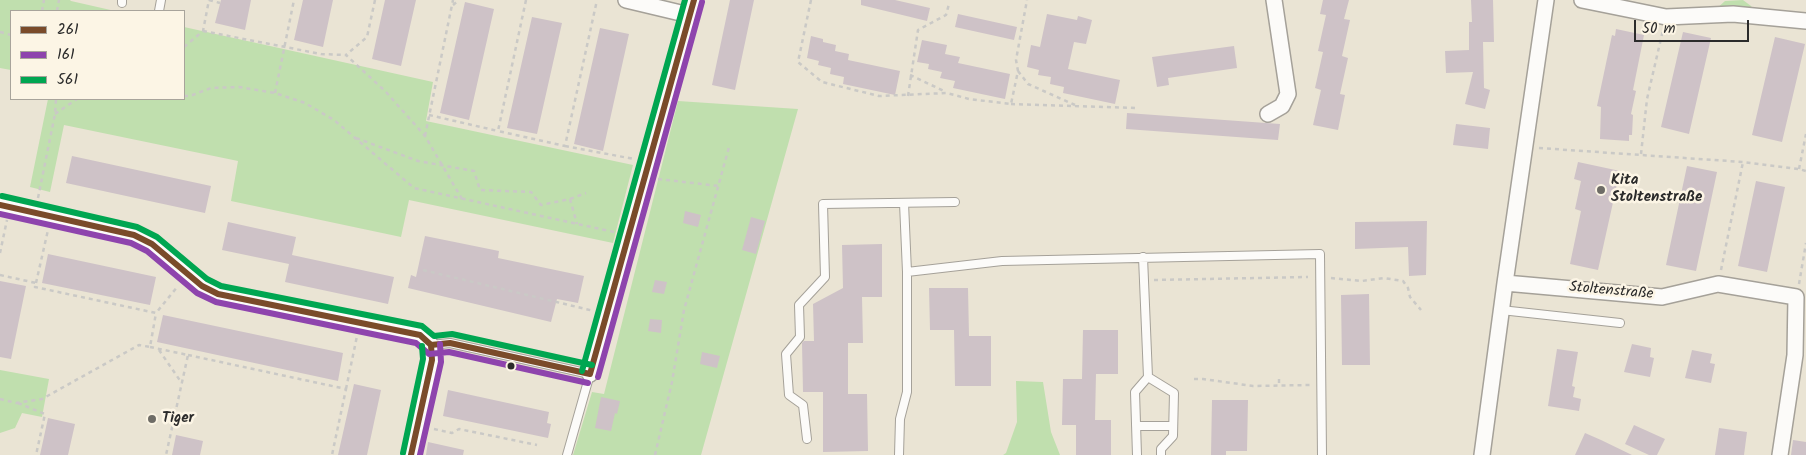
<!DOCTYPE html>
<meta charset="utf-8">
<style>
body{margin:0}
#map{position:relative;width:1806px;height:455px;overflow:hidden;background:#eae4d4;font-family:Kalam,sans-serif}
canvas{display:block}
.legend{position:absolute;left:10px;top:10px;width:175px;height:90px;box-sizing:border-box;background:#fcf5e5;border:1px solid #a8a49b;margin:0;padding:6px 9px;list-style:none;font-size:15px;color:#2b2b2b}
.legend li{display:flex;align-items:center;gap:10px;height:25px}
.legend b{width:25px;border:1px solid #a8a49b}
.scale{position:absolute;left:1634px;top:20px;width:115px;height:22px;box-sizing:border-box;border:2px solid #2b2b2b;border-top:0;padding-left:6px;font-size:15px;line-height:18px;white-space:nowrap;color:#2b2b2b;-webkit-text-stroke:4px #fcf5e5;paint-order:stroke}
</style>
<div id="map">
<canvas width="1806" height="455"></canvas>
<ul class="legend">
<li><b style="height:6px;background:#7a4b2a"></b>261</li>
<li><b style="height:6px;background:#8e44ad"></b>161</li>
<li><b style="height:6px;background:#00a651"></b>561</li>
</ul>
<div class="scale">50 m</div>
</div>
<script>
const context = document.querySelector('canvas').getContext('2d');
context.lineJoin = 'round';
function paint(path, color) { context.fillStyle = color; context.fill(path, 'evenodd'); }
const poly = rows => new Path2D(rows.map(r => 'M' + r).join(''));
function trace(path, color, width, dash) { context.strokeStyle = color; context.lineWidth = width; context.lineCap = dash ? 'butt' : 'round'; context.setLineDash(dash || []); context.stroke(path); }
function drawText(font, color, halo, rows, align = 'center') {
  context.font = font + ' Kalam,sans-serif'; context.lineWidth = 5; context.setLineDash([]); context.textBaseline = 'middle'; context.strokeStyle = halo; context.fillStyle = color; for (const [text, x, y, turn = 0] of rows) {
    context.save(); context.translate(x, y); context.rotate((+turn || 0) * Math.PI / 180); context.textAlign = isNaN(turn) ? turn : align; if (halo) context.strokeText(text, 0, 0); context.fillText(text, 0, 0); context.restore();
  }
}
const green = poly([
 [0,0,70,0,71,1,115,11,11,11,11,70,0,68],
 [1743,0,1751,6,1755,12,1715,10,1725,1],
 [184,27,433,82,426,121,633,165,613,243,409,200,401,237,231,201,238,161,64,125,50,192,30,187,48,99,184,99],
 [678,101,798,109,701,455,573,455,592,392,604,394],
 [0,370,49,379,42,417,22,413,15,428,0,433],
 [1016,381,1043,382,1051,432,1060,455,1003,455,1006,453,1017,422]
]);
const building = poly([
 [221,0,251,0,245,30,215,23],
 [303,0,333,0,323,47,294,40],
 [385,0,416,0,401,66,372,59],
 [730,0,754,0,735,90,712,85],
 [861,0,895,0,930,8,927,21,861,5],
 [1323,0,1349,0,1344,19,1350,20,1342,56,1348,58,1340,94,1345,95,1338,130,1313,125,1321,90,1315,88,1323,52,1318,51,1326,15,1320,14],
 [1471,0,1493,0,1494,42,1483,42,1484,88,1490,90,1485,109,1465,104,1473,72,1446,73,1445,51,1469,50,1469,22,1472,22],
 [465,2,494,9,469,120,440,113],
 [958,14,1017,27,1014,40,955,27],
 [1047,14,1077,20,1078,16,1092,20,1086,44,1074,42,1068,69,1120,80,1115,104,1063,93,1064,87,1050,84,1051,77,1038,75,1039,70,1027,67,1031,45,1040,47],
 [532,17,562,23,537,134,507,128],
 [600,28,629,34,603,151,574,144],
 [1616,29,1644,35,1633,90,1636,91,1631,114,1633,115,1632,135,1629,135,1629,141,1600,139,1601,107,1597,106,1612,35,1615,36],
 [1683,32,1711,38,1689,134,1661,127],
 [811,36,823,39,823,42,836,45,835,51,849,54,848,60,900,71,895,95,843,84,844,77,830,74,831,68,818,65,819,61,807,58],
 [1775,37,1805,44,1782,142,1752,135],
 [922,40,947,45,945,54,960,57,958,63,1010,74,1005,99,953,88,955,81,940,78,942,72,928,69,929,64,917,62],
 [1234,46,1237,68,1168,78,1169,85,1157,87,1152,57],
 [1127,113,1280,124,1278,140,1126,129],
 [1456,124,1490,128,1488,149,1453,145],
 [72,156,211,186,205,213,66,183],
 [1578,162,1620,171,1598,270,1570,264,1581,211,1575,209,1581,181,1574,179],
 [1687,166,1717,172,1696,271,1666,265],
 [1756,181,1785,187,1767,272,1738,266],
 [685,211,701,215,698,227,683,223],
 [751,217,765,221,756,254,742,250],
 [1427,221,1426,275,1409,276,1408,247,1355,249,1355,222],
 [228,222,296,237,292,255,394,277,388,304,285,282,289,264,222,250],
 [425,236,499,251,498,258,584,276,578,303,557,299,551,322,408,288,411,275,416,277],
 [882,244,882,297,862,297,863,343,848,343,848,394,867,394,868,451,823,452,823,392,803,392,802,343,804,341,814,341,813,304,843,288,842,245],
 [48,254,156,277,150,305,42,283],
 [655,280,667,282,664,294,652,292],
 [0,281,26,286,11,359,0,357],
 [929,288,968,288,969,336,991,336,991,386,955,386,954,330,930,330],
 [1369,294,1370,365,1342,365,1341,295],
 [163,315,343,353,338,381,157,342],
 [650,319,662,320,661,333,648,331],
 [1083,330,1118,330,1118,374,1096,374,1095,420,1111,420,1111,455,1076,455,1076,425,1062,425,1063,379,1082,379],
 [1632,344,1651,348,1650,357,1654,358,1650,377,1624,372],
 [1557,349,1578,352,1572,386,1575,387,1573,397,1581,399,1579,411,1548,406],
 [1692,350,1712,354,1710,363,1715,364,1711,383,1685,378],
 [702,352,720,356,717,368,700,364],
 [354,384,381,390,367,455,338,455],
 [448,390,549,412,547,423,551,424,548,438,443,416],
 [601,397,620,401,617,414,615,413,611,431,595,428],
 [1212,400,1248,400,1247,451,1226,451,1226,455,1211,455],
 [48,418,75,424,68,455,40,455],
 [1634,425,1665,439,1657,455,1649,455,1625,444],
 [1719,428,1747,432,1744,455,1715,455],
 [1585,433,1601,440,1632,455,1575,455],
 [176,435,203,441,200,455,172,455],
 [1793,440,1806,442,1806,455,1791,455],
 [428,442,464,450,463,455,426,455]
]);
const path = poly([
 [209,0,220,3],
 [375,0,367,37,346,55,386,92,425,136,462,199],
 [526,0,498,131,565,146,597,0],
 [811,0,798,62,822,82,879,96,947,93,969,99,1011,104,1018,71,1016,60,1027,0],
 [453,5,459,0],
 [42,11,44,0],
 [57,11,59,0],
 [203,31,321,54,346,55],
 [0,32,11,35],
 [184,47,203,31,209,0],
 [1018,71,1028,84,1075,105],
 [910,75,946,92],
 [275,93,294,0],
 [184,96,190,96,211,88,239,87,275,93,305,103,334,120,414,188,614,232],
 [908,96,918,30,946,15,949,4],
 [1011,104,1135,108],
 [55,114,77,99],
 [429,115,498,131],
 [425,136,453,0],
 [356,138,418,161,474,171,480,190,531,192,541,205,570,199,586,193],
 [565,146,634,159],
 [1539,148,1743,162,1799,169,1806,171],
 [1641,154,1647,99,1663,30],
 [1799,169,1806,134],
 [658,179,719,186],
 [38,198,55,114,56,99],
 [570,199,577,224],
 [0,253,7,220],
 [423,270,594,311],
 [1721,270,1743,162],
 [0,275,36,283,35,287,156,313,178,286],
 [1331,278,1362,281,1384,278,1403,281,1408,288,1410,297,1421,310],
 [1154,280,1308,277],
 [36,283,48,230],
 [1799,284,1806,243],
 [150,347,188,355,166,455],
 [159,350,181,382],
 [188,355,346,389,332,455],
 [1194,379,1203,379,1253,386,1310,385],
 [1279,379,1279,386],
 [346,389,357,336],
 [0,399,16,403,42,399,139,345,150,347,156,313],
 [18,403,45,414,36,455],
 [434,429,452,433,459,429,537,445],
 [655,455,672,382,684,310,729,147]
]);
const lane = poly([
 [122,3,122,0],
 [159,11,161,0],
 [1143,257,1148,377,1174,393,1173,436,1161,449,1161,455],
 [907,272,1002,261,1320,254,1322,455],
 [1501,310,1620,323],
 [431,345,450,343,590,374,567,455],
 [1136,426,1173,426],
 [807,439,803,405,789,395,786,354,800,337,799,305,825,277,823,204,955,202],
 [899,455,900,419,907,392,907,272,904,203],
 [1137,455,1135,392,1148,377]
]);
const street = poly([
 [626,0,689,15],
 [1582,0,1666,17,1733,14,1806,21],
 [1268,114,1282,106,1288,94,1274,0],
 [0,205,134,235,152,244,202,286,218,294,420,335,431,345,432,360,417,433,411,455],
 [1505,283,1662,297,1718,284,1796,297,1795,355,1780,455],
 [590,374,598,349,648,162,694,0],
 [1482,455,1505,283,1546,0]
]);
const bus1 = poly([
 [0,205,134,235,152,244,202,286,218,294,420,335,431,345,450,343,590,374],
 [590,374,694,0],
 [411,455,432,360,431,345]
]);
const bus2 = poly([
 [0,214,131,243,147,251,197,293,216,302,416,343,429,354,449,352,588,383],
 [598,377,702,2],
 [420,455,441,362,440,344]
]);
const bus3 = poly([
 [2,196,137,227,157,237,207,279,221,286,422,326,434,336,452,334,592,365],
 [582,371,685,0],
 [403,453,423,359,422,346]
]);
const markers = [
 [1601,190,5,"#6e6c66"],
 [511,366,4.5,"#2b2b2b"],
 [152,419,5,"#6e6c66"]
];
const poiNames = [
 ["Kita",1611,181],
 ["Stoltenstraße",1611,198],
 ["Tiger",162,419]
];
const streetNames = [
 ["Stoltenstraße",1611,292,5]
];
paint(green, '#c0dfae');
paint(building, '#cec2c7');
trace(lane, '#a5a199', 10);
trace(street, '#a5a199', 18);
trace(path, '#cac9c6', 2.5, [4, 4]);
trace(lane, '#fcfbf9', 8);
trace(street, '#fcfbf9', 15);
trace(bus1, '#7a4b2a', 6);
trace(bus2, '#8e44ad', 6);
trace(bus3, '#00a651', 6);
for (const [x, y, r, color] of markers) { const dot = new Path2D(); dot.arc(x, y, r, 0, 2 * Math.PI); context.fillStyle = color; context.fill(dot); trace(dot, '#fcf5e5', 2); }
drawText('bold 15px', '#2b2b2b', '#fcf5e5', poiNames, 'left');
drawText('15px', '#2b2b2b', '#fcf5e5', streetNames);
</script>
